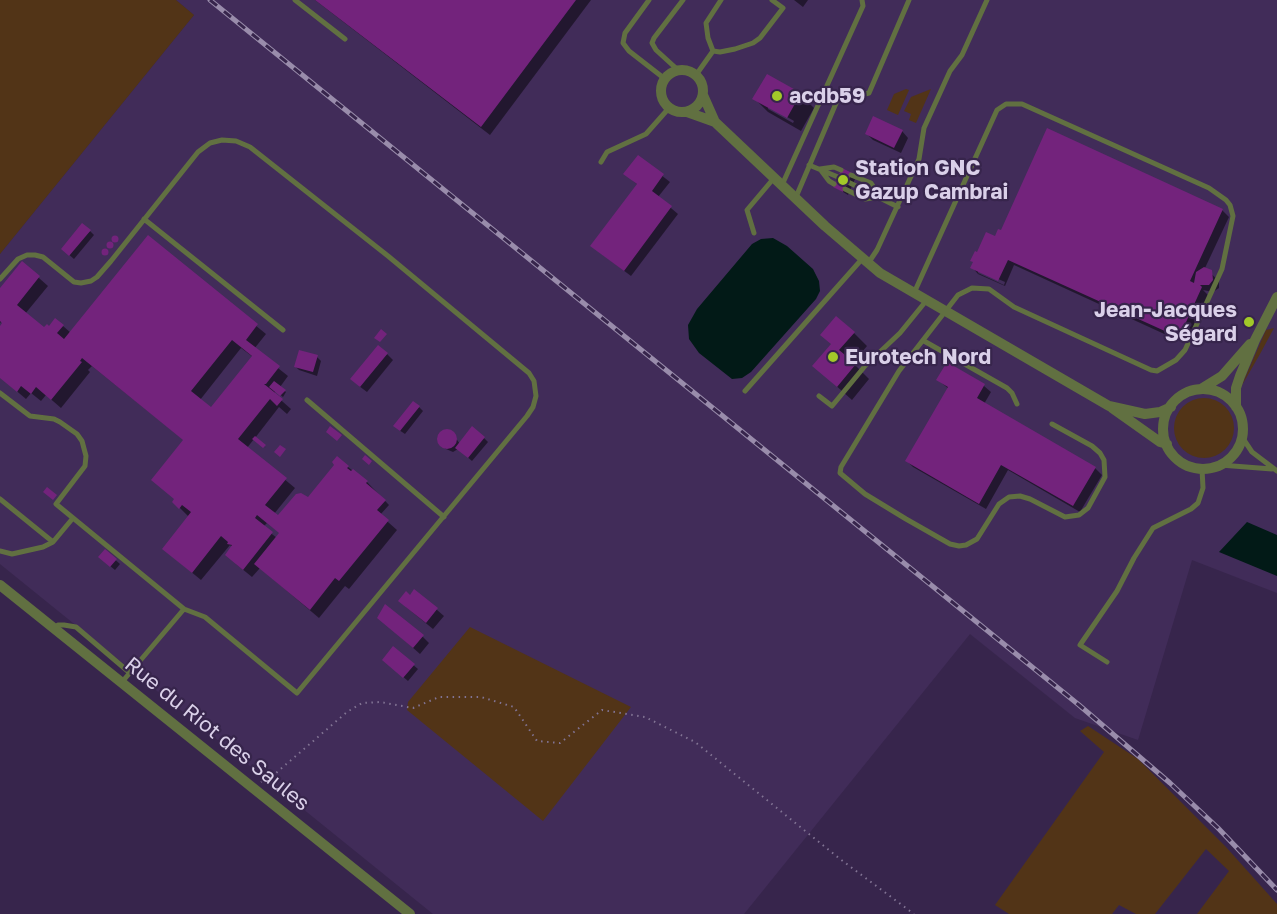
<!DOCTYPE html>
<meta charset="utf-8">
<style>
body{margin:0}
canvas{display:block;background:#37254c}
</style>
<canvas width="1277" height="914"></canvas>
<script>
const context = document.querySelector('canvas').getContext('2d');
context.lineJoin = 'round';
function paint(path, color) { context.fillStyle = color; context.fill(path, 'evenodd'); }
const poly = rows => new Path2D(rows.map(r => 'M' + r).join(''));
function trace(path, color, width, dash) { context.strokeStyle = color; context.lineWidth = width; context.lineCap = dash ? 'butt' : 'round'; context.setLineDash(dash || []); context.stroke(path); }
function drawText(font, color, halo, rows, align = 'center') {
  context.font = font + ' "Golos Text",sans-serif'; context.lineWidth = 4.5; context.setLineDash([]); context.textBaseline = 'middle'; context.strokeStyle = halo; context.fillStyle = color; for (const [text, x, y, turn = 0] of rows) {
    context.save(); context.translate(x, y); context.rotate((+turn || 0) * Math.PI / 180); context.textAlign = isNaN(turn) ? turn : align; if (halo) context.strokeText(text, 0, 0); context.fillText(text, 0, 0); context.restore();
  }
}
const built = poly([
 [176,0,1277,0,1277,593,1192,560,1138,740,1075,718,970,634,744,914,433,914,0,564,0,254,194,15]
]);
const green = poly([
 [0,0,176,0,194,15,0,254],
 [906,89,909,90,898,115,887,110,894,94],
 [931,89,916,123,909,120,911,114,904,111,911,97],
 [1274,328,1260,354,1241,387,1266,330],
 '1174 428a30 30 0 1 1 60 0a30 30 0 1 1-60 0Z',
 [470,627,631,707,543,821,407,710,408,702],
 [1088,726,1138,759,1226,847,1277,904,1277,914,1197,914,1229,871,1206,849,1155,914,1136,914,1119,905,1112,914,1009,914,995,905,1104,752,1080,731]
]);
const water = poly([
 [773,238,787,246,813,269,819,281,820,291,816,299,751,372,742,378,732,379,699,353,689,339,688,325,697,309,752,244,761,239],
 [1247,522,1277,535,1277,576,1219,552]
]);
const shadow = poly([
 [315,0,591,0,490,135],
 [794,0,808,0,803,7],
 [800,94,814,108,801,131,768,112,754,98],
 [768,106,794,121,793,123,768,109],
 [902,131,908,138,901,153,873,140,867,134],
 [638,157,670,182,658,197,678,214,631,276,599,252,638,185,632,180],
 [842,170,855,179,848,195,835,187],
 [1222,210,1229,217,1205,268,1219,281,1219,288,1213,292,1203,290,1208,295,1189,336,1177,330,1173,338,1014,265,1005,286,978,274,972,267,978,254,998,239],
 [978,270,1005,282,1004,285,978,273],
 [90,231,94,235,74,259,67,253],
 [148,237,266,334,254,349,288,376,280,387,286,392,283,397,276,391,274,394,291,409,287,414,279,407,255,438,266,448,254,439,247,448,295,488,274,514,278,517,309,499,348,467,367,482,389,505,380,515,397,530,349,589,345,586,319,618,260,568,252,577,236,564,233,548,230,545,201,580,173,557,189,517,174,502,185,441,92,366,88,370,90,372,61,408,46,395,41,401,31,393,26,399,0,377,0,328,4,319,0,323,0,290,22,263,48,286,25,314,44,329,63,326,71,333],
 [241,348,253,357,211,409,200,400],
 [267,523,281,534,277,538,263,527],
 [854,333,867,346,853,363,869,379,852,400,814,366],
 [387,354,393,360,367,392,359,386],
 [317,357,321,361,317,376,299,370,295,366],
 [947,364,984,386,991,392,984,404,1095,468,1102,475,1080,512,1008,470,986,509,913,467,907,461,949,389,938,380],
 [419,407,423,411,405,434,399,430],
 [446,431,452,433,460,444,484,438,488,442,472,461,458,449,453,452,446,449,441,445,439,439,441,433],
 [105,551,120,564,115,570,104,561],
 [415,591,444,616,433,629,406,607],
 [379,618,423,637,429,643,420,654],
 [393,648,418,669,408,681,388,664]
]);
const building = poly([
 [315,0,576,0,481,127],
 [767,74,801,93,787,118,752,99],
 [873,116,903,130,894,148,865,134],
 [1047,128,1223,209,1190,281,1194,283,1196,272,1204,267,1212,270,1213,280,1209,285,1200,285,1202,287,1182,331,1170,325,1167,332,1008,260,998,281,970,268,973,262,970,261,975,251,977,252,986,232,995,236,998,229,1001,230],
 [638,155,664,174,652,191,672,206,624,271,590,246,637,184,623,174],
 [842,168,852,173,843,192,833,187],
 [82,223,91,230,69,256,61,249],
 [148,235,258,324,246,340,280,366,266,384,264,384,283,399,277,406,270,399,238,439,287,478,265,505,278,515,296,494,301,493,308,497,334,465,332,462,337,456,349,466,347,468,351,471,353,469,368,481,366,483,386,500,377,510,389,520,339,581,335,578,310,610,254,564,279,533,257,515,255,518,273,532,243,570,225,555,232,545,227,544,228,542,221,536,192,573,162,549,191,512,182,505,179,509,172,502,174,499,151,480,183,440,82,358,80,361,82,362,51,400,36,387,31,394,21,386,17,392,0,378,0,326,2,323,0,321,0,288,22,261,40,276,17,305,44,327,47,324,49,326,55,318,64,325,57,333,64,339],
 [232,340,252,356,211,407,191,391],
 '111.5 239a3.5 3.5 0 1 1 7 0a3.5 3.5 0 1 1-7 0Z',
 '106.5 245a3.5 3.5 0 1 1 7 0a3.5 3.5 0 1 1-7 0Z',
 '101.5 252a3.5 3.5 0 1 1 7 0a3.5 3.5 0 1 1-7 0Z',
 [836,316,855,332,839,350,856,364,837,387,812,366,831,344,820,335],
 [381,329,387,334,380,342,374,338],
 [378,345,388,353,360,387,350,379],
 [299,350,318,355,313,372,294,367],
 [947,362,985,384,977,398,1096,467,1073,506,1001,465,979,504,905,461,948,387,936,380],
 [274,381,286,390,280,396,269,387],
 [413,401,420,406,400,431,393,426],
 [330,426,342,435,337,441,326,432],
 [472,426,485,437,468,458,455,448],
 '437 439a10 10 0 1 1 20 0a10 10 0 1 1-20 0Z',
 [255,436,266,445,263,448,252,439],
 [280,445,286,449,280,457,274,452],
 [365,455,372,461,369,465,362,459],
 [47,487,57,495,53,500,43,492],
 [105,549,117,559,110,567,98,557],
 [414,589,438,608,426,623,398,601,406,591,410,595],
 [385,604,424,635,413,648,377,618],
 [393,646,415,664,403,678,382,660]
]);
const path = poly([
 [261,782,276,773,347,712,362,703,380,702,413,708,439,697,481,697,514,707,537,741,560,743,602,710,645,717,695,742,840,859,914,914]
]);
const lane = poly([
 [295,0,345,39],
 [649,0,625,33,623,43,629,51,665,79],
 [713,51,720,52,735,49,753,43,760,38,783,8,772,0],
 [713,51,708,38,706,23,721,0],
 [678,70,656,50,652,43,654,38,683,0],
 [696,75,713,51],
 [601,162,607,152,646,134,669,108],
 [809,165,838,177],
 [848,182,898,207],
 [834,184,829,181,820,169,834,167,841,170],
 [782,185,863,6,862,0],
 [845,189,865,199,880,197,871,183,851,175],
 [796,197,837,101,869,93,909,0],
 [144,219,283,330],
 [754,233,747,210,774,178],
 [869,262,877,250,919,159,924,128,950,71,962,55,987,0],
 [0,279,18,259,27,255,35,255,43,257,74,282,81,283,91,281,97,277,111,261,198,152,210,143,222,140,236,141,250,147,388,256,529,373,534,381,536,396,533,407,527,416,297,693,205,617,184,609,56,504,85,466,86,456,82,441,77,434,60,422,54,419,30,416,0,393],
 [914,293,997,110,1006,104,1022,104,1209,188,1226,200,1230,205,1233,216,1222,269,1185,350,1176,360,1157,371,1151,370,1014,307,989,289,972,288,958,295,899,371,841,467,840,473,865,494,906,519,950,544,959,546,966,545,977,539,999,504,1009,497,1020,496,1030,499,1065,517,1079,515,1088,508,1105,477,1104,460,1100,453,1092,446,1052,424],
 [924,341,1007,388,1012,393,1017,404],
 [745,391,862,259],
 [819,396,832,406,865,366,900,333,926,301],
 [307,400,444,517],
 [1242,437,1252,452,1277,471],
 [1220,465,1272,469],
 [0,499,53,542],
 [0,551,12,554,43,547,53,542,73,518],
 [55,628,58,625,64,625,76,627,130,673],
 [1107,662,1080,645,1117,591,1134,558,1153,528,1191,509,1198,503,1203,488,1202,469],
 [122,682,184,609]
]);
const street = poly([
 '661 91a21 21 0 1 1 42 0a21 21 0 1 1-42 0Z',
 [703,95,715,122,825,226,880,273,1109,406,1145,414,1160,412,1171,407],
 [687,112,715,122],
 [1201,389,1222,376,1250,344],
 '1163 429a40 40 0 1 1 80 0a40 40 0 1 1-80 0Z',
 [1236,407,1236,388,1240,376,1255,340,1277,297],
 [1112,408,1160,442,1167,444],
 [0,585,410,914]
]);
const rail = poly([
 [210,0,1079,705,1170,783,1218,828,1277,890]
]);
const markers = [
 [777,96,6,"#a2c929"],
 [843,180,6,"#a2c929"],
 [1249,322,6,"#a2c929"],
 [833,357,6,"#a2c929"]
];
const poiNames = [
 ["acdb59",789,96],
 ["Station GNC",855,168],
 ["Gazup Cambrai",855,192],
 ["Jean-Jacques",1237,310,"right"],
 ["Ségard",1237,334,"right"],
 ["Eurotech Nord",845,357]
];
const streetNames = [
 ["Rue du Riot des Saules",217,734,39]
];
paint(built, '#412c59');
paint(green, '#523417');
paint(water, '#021a17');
paint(shadow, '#0007');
paint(building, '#73237c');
trace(path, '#827494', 2, [1.5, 4.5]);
trace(lane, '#617041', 5);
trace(street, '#617041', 10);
trace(rail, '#998cab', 5);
trace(rail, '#37254c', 3, [9]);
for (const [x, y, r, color] of markers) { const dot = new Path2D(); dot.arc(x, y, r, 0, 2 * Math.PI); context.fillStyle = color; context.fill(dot); trace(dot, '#37254c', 2); }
drawText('bold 21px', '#dad0e9', '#37254c', poiNames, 'left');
drawText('21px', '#dad0e9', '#37254c', streetNames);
</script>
